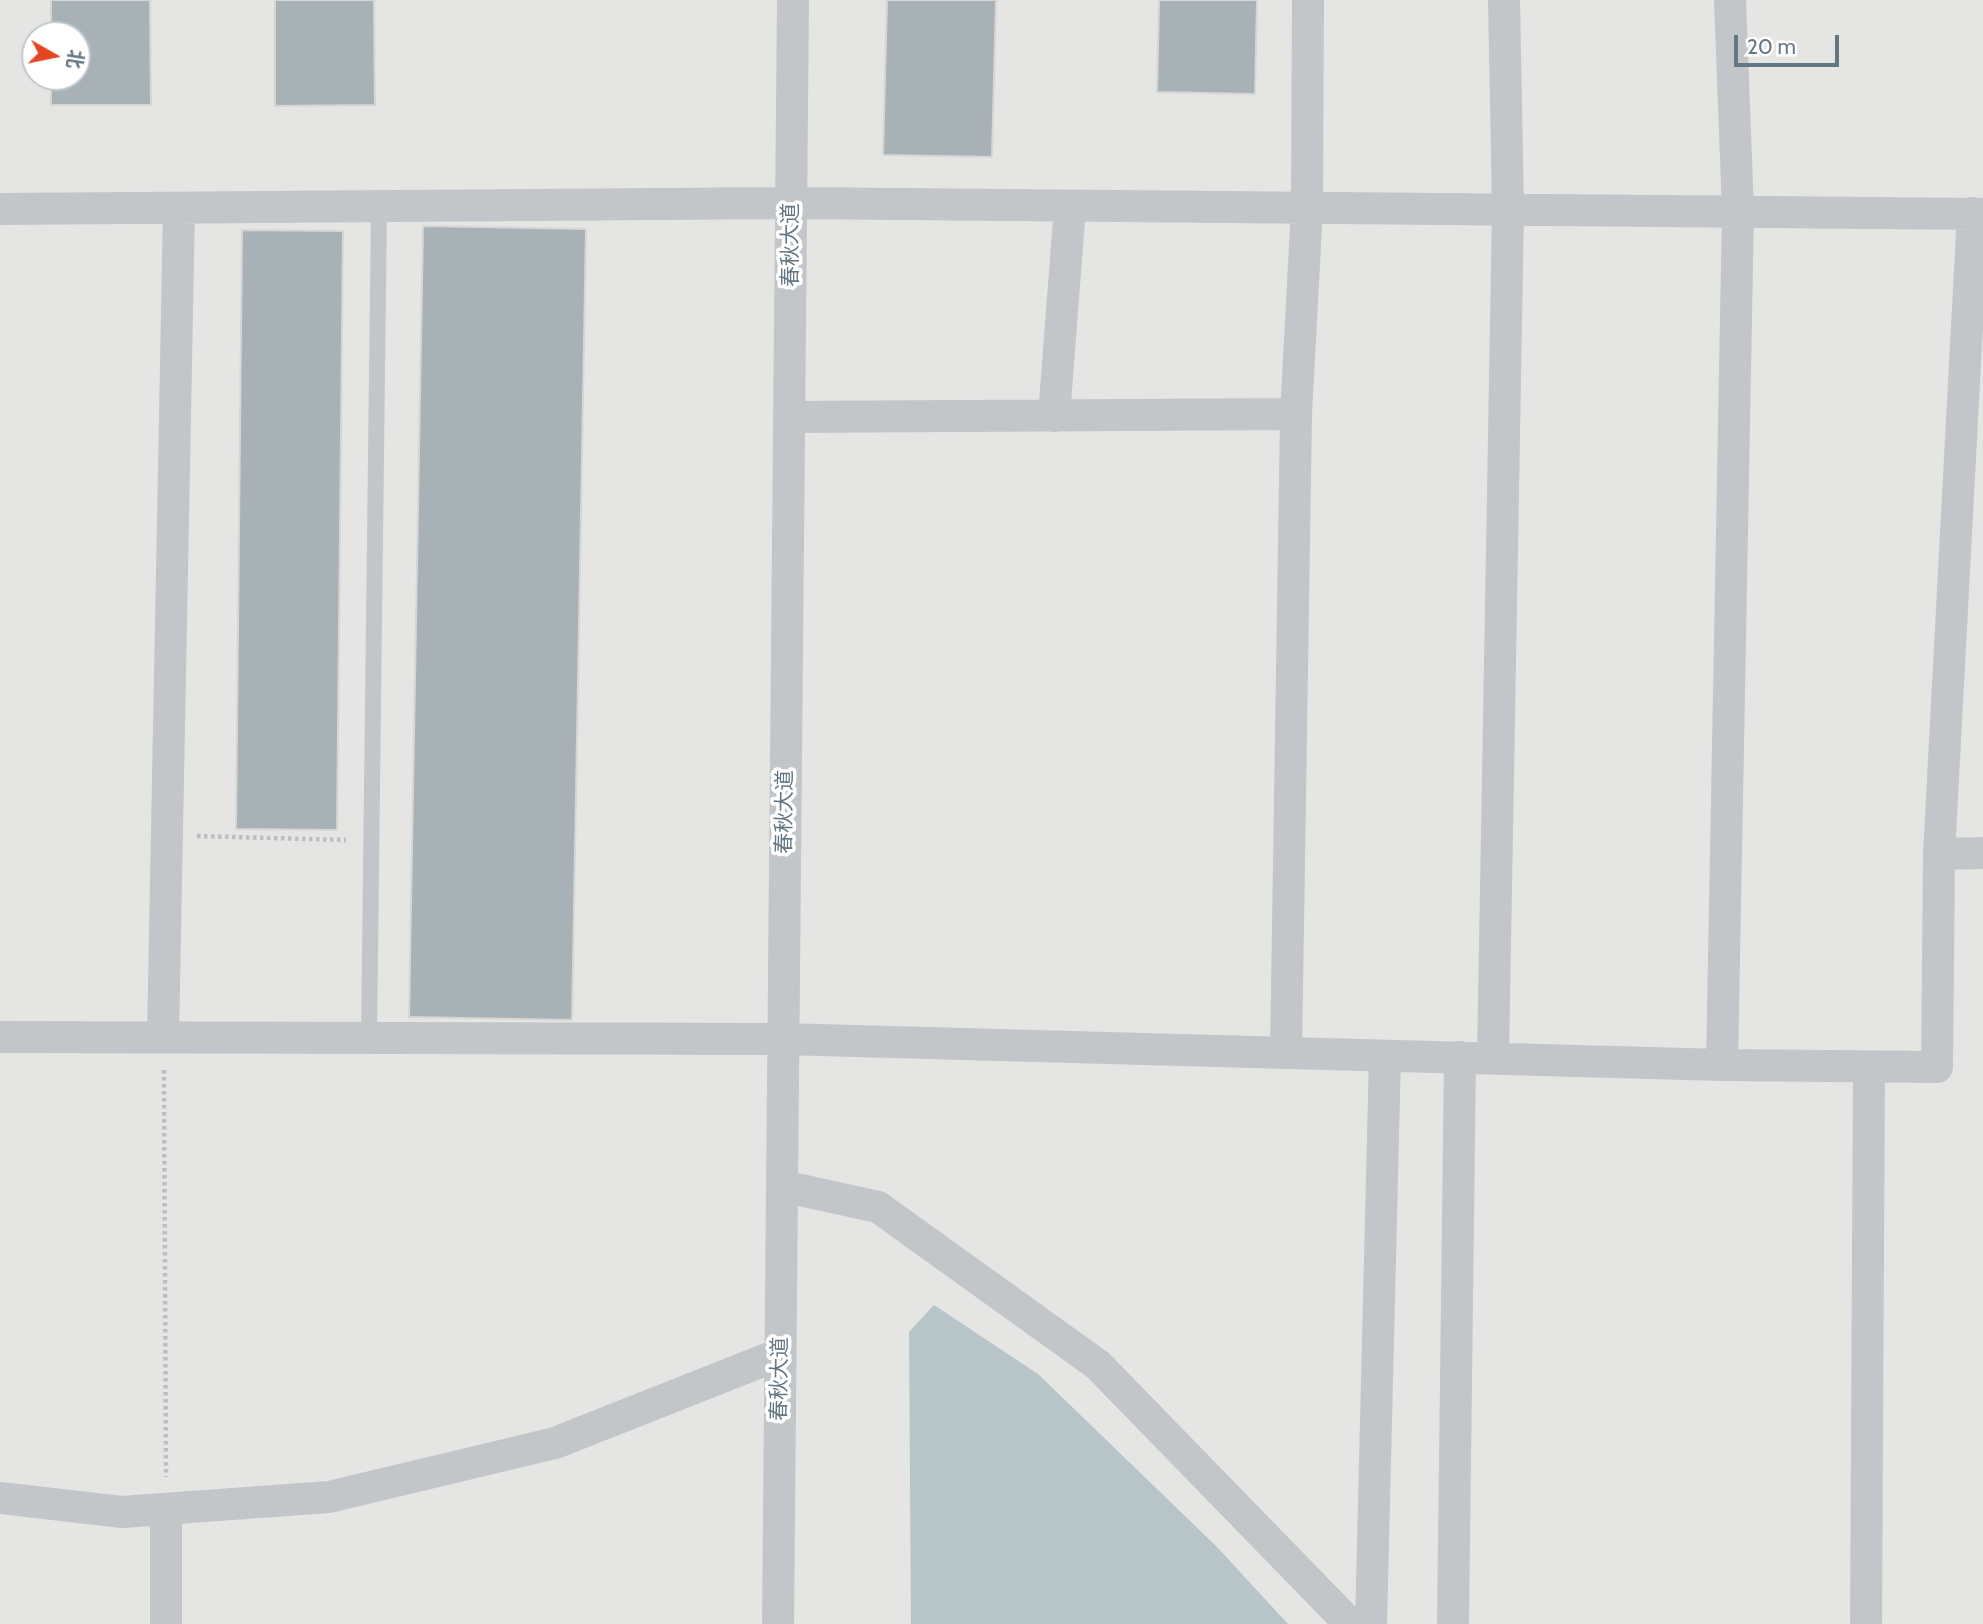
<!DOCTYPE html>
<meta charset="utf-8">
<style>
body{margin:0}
#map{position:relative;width:1983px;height:1624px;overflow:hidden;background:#f5f5f1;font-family:Cabin,"Noto Sans SC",sans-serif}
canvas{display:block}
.north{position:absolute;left:21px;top:21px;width:70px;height:70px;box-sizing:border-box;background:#fff;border:2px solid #c1c8cd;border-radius:50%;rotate:99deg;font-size:19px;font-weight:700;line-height:28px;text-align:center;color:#647682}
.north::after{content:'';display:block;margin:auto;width:24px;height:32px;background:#e44622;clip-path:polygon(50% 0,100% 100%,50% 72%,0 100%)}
.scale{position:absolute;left:1734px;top:35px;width:105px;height:32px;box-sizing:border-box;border:4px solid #647682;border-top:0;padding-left:9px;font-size:21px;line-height:24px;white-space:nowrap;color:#647682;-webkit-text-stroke:5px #fff;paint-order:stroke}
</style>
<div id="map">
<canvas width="1983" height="1624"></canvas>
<div class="north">北</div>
<div class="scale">20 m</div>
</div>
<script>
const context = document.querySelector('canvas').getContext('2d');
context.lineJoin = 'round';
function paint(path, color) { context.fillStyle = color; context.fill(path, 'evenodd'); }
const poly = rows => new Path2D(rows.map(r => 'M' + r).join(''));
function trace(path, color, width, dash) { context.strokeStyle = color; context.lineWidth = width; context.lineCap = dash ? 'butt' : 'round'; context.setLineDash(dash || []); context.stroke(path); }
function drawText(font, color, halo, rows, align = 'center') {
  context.font = font + ' Cabin,"Noto Sans SC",sans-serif'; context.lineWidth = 7; context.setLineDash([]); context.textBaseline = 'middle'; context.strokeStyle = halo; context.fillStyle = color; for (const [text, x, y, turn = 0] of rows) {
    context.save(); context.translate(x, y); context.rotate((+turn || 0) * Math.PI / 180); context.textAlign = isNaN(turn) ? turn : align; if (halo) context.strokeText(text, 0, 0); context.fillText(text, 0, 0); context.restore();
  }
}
const built = poly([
 [0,0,1983,0,1983,1624,0,1624],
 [35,35,77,35,77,77,35,77]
]);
const water = poly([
 [934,1305,1038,1374,1217,1547,1288,1624,911,1624,909,1332]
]);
const building = poly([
 [51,0,150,0,151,105,51,105,51,77,77,77,77,35,51,35,51,0],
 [275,0,374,0,375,105,275,106,275,0],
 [887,0,996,0,992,157,883,155,887,0],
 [1159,0,1257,0,1255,94,1157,92,1159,0],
 [423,226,586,229,572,1020,409,1017,423,226],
 [242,230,343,231,337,830,236,829,242,230]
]);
const path = poly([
 [197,836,346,840],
 [164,1070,166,1477]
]);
const service = poly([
 [369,1038,379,206]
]);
const minor = poly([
 [0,209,791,203,1983,214],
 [1054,416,1070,206],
 [789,417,1296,414],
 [1939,854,1983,853],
 [0,1037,783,1039,1722,1065,1937,1067,1939,854,1973,213],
 [163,1037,179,208],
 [1286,1053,1296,414,1307,208,1308,0],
 [1493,1058,1508,209,1504,0],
 [1722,1065,1738,211,1730,0],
 [782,1186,878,1207,1098,1365,1350,1624],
 [0,1498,122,1512,329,1497,555,1443,780,1354],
 [166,1624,166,1509],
 [778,1624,793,0],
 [1371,1624,1385,1056],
 [1453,1624,1460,1057],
 [1866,1624,1869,1067]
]);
const streetNames = [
 ["春秋大道",791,245,-90],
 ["春秋大道",785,812,-89],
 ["春秋大道",780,1379,-89]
];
paint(built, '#e5e6e4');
paint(water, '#b7c5c8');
paint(building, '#a8b1b6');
trace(building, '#d6d6d4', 2);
trace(path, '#bcbec0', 4.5, [3.5, 3.5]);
trace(service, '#c2c6c9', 16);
trace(minor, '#c2c6c9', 32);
drawText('21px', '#647682', '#fff', streetNames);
</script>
